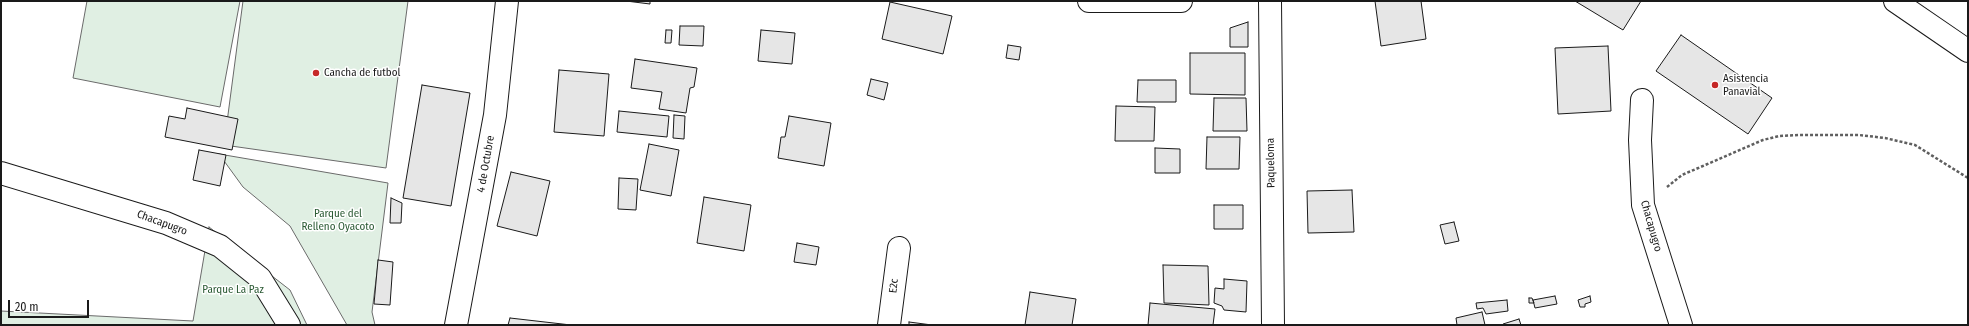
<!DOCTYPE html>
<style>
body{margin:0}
#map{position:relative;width:1969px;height:326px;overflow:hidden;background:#fff;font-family:"Fira Sans Condensed",sans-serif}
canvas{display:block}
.frame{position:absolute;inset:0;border:2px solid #1a1a1a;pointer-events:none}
.scale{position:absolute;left:8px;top:300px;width:81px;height:18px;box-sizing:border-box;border:2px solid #1a1a1a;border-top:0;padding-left:5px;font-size:12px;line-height:14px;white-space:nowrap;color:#1a1a1a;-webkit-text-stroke:3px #fff;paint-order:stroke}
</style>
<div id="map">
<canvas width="1969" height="326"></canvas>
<div class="frame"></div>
<div class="scale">20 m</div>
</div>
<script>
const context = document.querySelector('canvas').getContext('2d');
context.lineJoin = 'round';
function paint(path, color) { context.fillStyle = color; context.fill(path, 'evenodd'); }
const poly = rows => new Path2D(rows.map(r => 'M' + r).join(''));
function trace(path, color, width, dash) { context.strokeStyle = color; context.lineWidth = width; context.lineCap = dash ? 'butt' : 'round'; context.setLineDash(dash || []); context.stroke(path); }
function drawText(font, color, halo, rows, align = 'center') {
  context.font = font + ' "Fira Sans Condensed",sans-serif'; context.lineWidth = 3; context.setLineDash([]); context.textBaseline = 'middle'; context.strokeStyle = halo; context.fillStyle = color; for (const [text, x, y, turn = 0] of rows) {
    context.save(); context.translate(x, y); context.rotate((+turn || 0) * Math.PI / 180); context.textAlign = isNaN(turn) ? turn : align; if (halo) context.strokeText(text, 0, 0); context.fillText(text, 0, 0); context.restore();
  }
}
const green = poly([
 [87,1,240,1,220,107,73,78,87,1],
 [243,1,408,1,386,168,224,145,243,1],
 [219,154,388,183,372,312,375,325,347,325,290,226,243,187,219,154],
 [209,227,290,290,307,325,1,325,1,311,193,321,209,227]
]);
const building = poly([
 [626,1,650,1,650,4,626,1],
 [1375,1,1421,1,1426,39,1381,46,1375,1],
 [1575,1,1641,1,1623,30,1575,1],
 [890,2,952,16,943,54,882,39,890,2],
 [1248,22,1248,47,1230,47,1230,28,1248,22],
 [680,26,704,26,703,46,679,45,680,26],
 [666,30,672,30,671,43,665,43,666,30],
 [761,30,795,33,792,64,758,61,761,30],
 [1681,35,1772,98,1748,134,1656,71,1681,35],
 [1008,45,1021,47,1019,60,1006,58,1008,45],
 [1608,46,1611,111,1558,114,1555,48,1608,46],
 [1190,53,1245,53,1245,95,1190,94,1190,53],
 [635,59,697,68,694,87,690,88,686,113,659,109,662,92,631,88,635,59],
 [559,70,609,74,604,136,554,132,559,70],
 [871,79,888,83,884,100,867,95,871,79],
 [1138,80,1176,80,1176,102,1137,102,1138,80],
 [422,85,470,93,451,206,403,198,422,85],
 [1214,98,1246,98,1247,131,1213,131,1214,98],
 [1116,106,1155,107,1154,141,1115,141,1116,106],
 [187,108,238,119,232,150,165,137,169,116,185,119,187,108],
 [619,111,669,116,667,137,617,132,619,111],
 [674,115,685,116,684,139,673,138,674,115],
 [789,116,831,123,824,166,778,158,781,137,785,137,789,116],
 [1207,137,1240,137,1239,169,1206,169,1207,137],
 [649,144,679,150,671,196,640,190,649,144],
 [1155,148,1180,149,1180,173,1155,173,1155,148],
 [199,150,226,155,220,186,193,180,199,150],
 [511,172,550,181,537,236,497,226,511,172],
 [619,178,638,179,636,210,618,209,619,178],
 [1352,190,1354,232,1308,233,1307,191,1352,190],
 [704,197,751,205,744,251,697,243,704,197],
 [391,198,402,203,401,223,390,223,391,198],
 [1214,205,1243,205,1243,229,1214,229,1214,205],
 [1454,222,1459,241,1445,244,1440,225,1454,222],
 [797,243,819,247,816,265,794,262,797,243],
 [378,260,393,262,390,305,374,304,378,260],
 [1163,265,1208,266,1209,305,1164,303,1163,265],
 [1224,279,1247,281,1246,312,1224,310,1222,306,1214,303,1215,288,1224,289,1224,279],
 [1030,292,1076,299,1072,325,1025,325,1030,292],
 [1555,296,1557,304,1535,308,1533,300,1555,296],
 [1590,296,1591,302,1585,304,1585,307,1580,307,1578,300,1590,296],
 [1529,298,1532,298,1534,303,1529,303,1529,298],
 [1507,300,1508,311,1486,314,1483,308,1477,309,1476,303,1507,300],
 [1150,303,1215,309,1213,325,1148,325,1150,303],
 [1482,312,1485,325,1457,325,1456,318,1482,312],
 [510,318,571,325,508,325,510,318],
 [1519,319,1521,325,1504,325,1503,324,1519,319],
 [909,322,932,325,909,325,909,322]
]);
const path = poly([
 [1667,187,1682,175,1763,140,1779,136,1800,135,1859,135,1885,138,1915,145,1968,178]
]);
const street = poly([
 [1089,1,1181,1],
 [1270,1,1273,325],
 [1642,100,1640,140,1643,205,1681,325],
 [1,173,166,223,220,246,260,278,289,325],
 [456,325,495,115,507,1],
 [889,325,899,248]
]);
const highway = poly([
 [1895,1,1968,51]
]);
const markers = [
 [316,73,4,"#c62828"],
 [1715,85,4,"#c62828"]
];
const poiNames = [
 ["Cancha de futbol",324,73],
 ["Asistencia",1723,79],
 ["Panavial",1723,92]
];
const streetNames = [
 ["Paqueloma",1271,163,-91],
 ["4 de Octubre",486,164,-80],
 ["Chacapugro",162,223,20],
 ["Chacapugro",1651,226,74],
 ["E2c",894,286,-83]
];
const parkNames = [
 ["Parque del",338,214],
 ["Relleno Oyacoto",338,227],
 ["Parque La Paz",233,290]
];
paint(green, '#e0efe3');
trace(green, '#6a6a6a', 1);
paint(building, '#e6e6e6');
trace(building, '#1a1a1a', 1);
trace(street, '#1a1a1a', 24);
trace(highway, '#1a1a1a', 24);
trace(path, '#5f5f5f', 2.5, [3, 2]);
trace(street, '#fff', 22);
trace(highway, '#fff', 22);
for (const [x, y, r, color] of markers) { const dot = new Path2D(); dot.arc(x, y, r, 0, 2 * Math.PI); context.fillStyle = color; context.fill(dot); trace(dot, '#fff', 1.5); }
drawText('11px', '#1a1a1a', '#fff', poiNames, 'left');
drawText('11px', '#1a1a1a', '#fff', streetNames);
drawText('11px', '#2b5a34', '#fff', parkNames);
</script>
